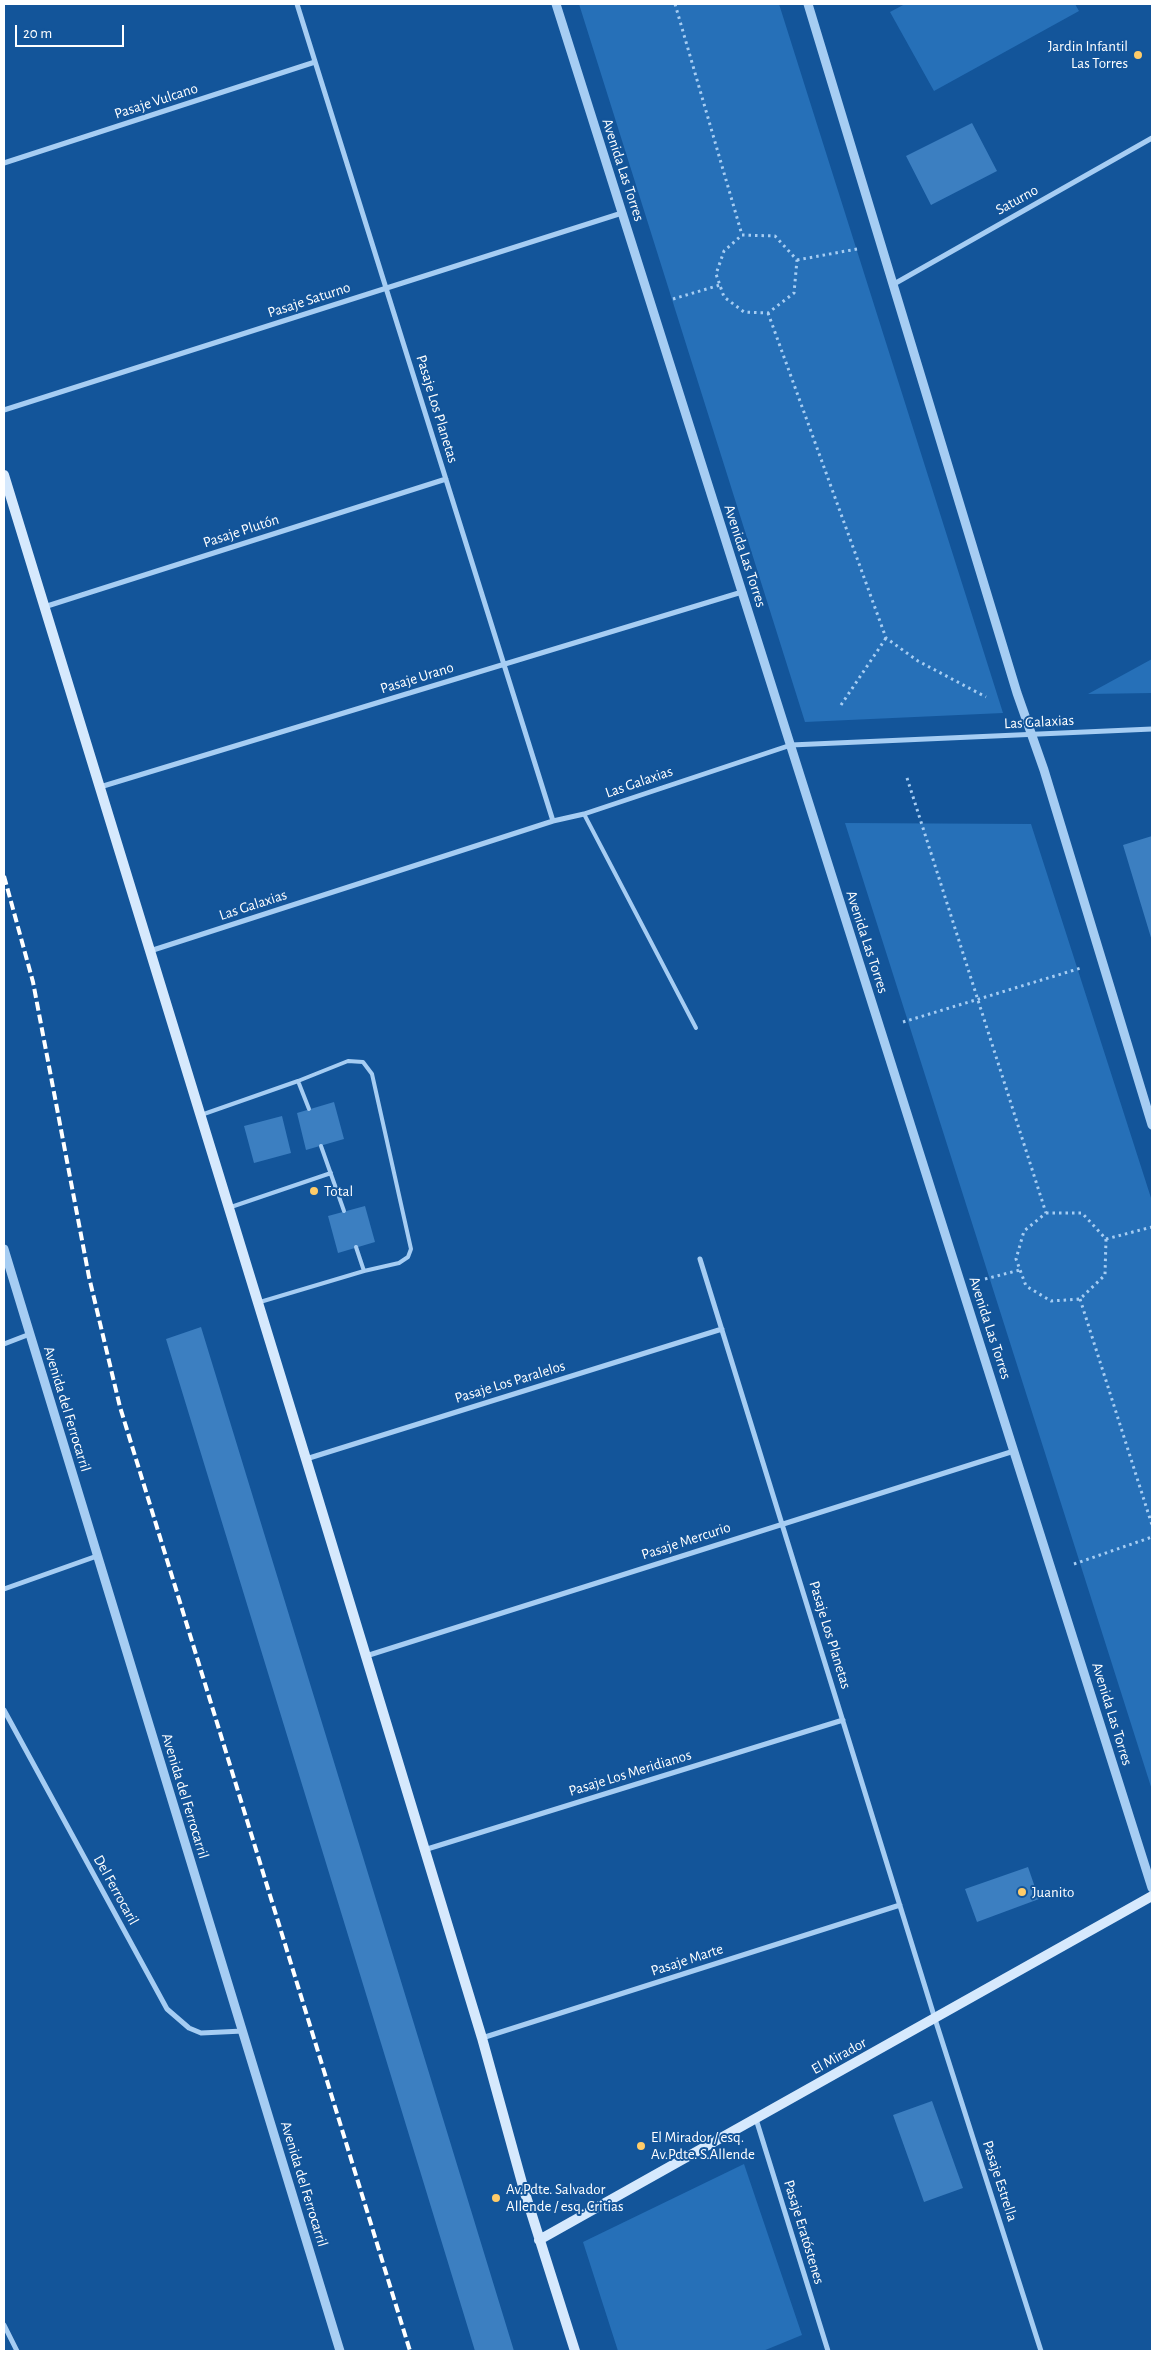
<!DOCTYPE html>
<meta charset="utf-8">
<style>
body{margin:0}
#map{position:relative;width:1156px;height:2355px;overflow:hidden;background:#13559a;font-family:"Alegreya Sans",sans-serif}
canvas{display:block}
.frame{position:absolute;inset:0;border:5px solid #fff;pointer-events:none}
.scale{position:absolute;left:15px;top:25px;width:109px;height:22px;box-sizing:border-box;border:2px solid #fff;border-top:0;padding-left:6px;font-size:15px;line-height:18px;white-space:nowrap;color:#fff;-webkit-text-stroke:4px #13559a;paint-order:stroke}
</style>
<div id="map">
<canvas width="1156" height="2355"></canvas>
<div class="frame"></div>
<div class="scale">20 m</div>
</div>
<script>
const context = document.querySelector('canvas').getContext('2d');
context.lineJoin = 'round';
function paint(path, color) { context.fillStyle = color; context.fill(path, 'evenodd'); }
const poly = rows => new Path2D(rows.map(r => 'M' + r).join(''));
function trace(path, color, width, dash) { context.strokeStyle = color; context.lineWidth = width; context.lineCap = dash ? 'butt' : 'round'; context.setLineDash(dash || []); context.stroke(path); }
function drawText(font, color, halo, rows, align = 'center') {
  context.font = font + ' "Alegreya Sans",sans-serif'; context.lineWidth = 4; context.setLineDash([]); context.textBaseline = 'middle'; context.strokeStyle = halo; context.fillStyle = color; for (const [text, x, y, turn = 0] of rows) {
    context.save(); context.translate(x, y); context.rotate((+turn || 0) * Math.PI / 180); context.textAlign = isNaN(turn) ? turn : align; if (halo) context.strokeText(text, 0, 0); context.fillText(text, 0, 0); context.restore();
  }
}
const green = poly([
 [579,4,779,4,1003,713,805,722],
 [905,4,1075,4,1079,11,934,91,890,12],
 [1152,659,1152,693,1088,694],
 [845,823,1031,824,1152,1201,1152,1790],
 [744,2164,802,2335,763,2351,618,2351,583,2242]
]);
const building = poly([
 [972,123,997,171,931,205,906,156],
 [1152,836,1152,941,1123,845],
 [334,1102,344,1139,306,1150,297,1113],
 [282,1116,291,1153,254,1163,244,1126],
 [365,1206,375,1242,338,1253,328,1216],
 [201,1327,514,2351,475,2351,166,1339],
 [1028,1867,1039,1899,977,1922,965,1889],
 [932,2101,963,2188,924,2202,893,2115]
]);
const path = poly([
 [675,4,742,235],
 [742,235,775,236,797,260,794,293,768,313,744,312,724,297,716,274,724,251,742,235],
 [797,260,857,249],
 [673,299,720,285],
 [768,313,886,638,918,661,986,697],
 [841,705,886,638],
 [907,778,1046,1213],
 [903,1022,1081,968],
 [1046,1213,1082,1213,1106,1239,1105,1275,1080,1299,1051,1301,1026,1286,1016,1259,1024,1231,1046,1213],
 [1106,1239,1152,1227],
 [985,1279,1020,1270],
 [1080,1299,1152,1525],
 [1074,1564,1152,1537]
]);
const service = poly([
 [584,814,696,1028],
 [298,1081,348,1061,363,1062,372,1074,411,1249,408,1257,399,1263,364,1271],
 [201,1115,298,1081,309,1109],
 [321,1146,344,1211],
 [231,1207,331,1173],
 [260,1302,364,1271,356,1247]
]);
const minor = poly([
 [297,4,553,821],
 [4,163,315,62],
 [894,284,1152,138],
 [4,410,622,213],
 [44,607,446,479],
 [100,787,742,592],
 [150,951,553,821,584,814,791,745,1152,729],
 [700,1259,935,2019,1041,2351],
 [4,1344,30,1334],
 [306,1459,722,1329],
 [4,1589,97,1556],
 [366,1656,1014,1451],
 [4,1710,167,2009,189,2028,201,2033,243,2031],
 [424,1850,843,1720],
 [482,2038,900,1905],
 [756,2119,828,2351],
 [4,2325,17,2351]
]);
const tertiary = poly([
 [556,4,1152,1888],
 [808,4,1017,693,1044,770,1152,1125],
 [4,1249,340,2351]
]);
const secondary = poly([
 [4,475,306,1459,482,2038,524,2190,575,2351],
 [539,2240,1152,1896]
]);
const rail = poly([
 [4,876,33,982,89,1277,120,1407,410,2351]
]);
const markers = [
 [1138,55,5,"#ffcc69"],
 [314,1191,5,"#ffcc69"],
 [1022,1892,5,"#ffcc69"],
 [641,2146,5,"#ffcc69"],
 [496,2198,5,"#ffcc69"]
];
const poiNames = [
 ["Jardin Infantil",1128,46,"right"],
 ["Las Torres",1128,63,"right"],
 ["Total",324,1191],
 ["Juanito",1032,1892],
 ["El Mirador / esq.",651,2137],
 ["Av.Pdte. S.Allende",651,2154],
 ["Av.Pdte. Salvador",506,2189],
 ["Allende / esq. Critias",506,2206]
];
const streetNames = [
 ["Pasaje Vulcano",156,101,-18],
 ["Avenida Las Torres",623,170,72],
 ["Saturno",1017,200,-29],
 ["Pasaje Saturno",309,300,-18],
 ["Pasaje Los Planetas",437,409,73],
 ["Pasaje Plutón",241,531,-18],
 ["Avenida Las Torres",745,556,72],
 ["Pasaje Urano",417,678,-17],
 ["Las Galaxias",1039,722,-3],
 ["Las Galaxias",639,782,-19],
 ["Las Galaxias",253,905,-18],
 ["Avenida Las Torres",867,942,72],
 ["Avenida Las Torres",990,1328,72],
 ["Pasaje Los Paralelos",510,1382,-17],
 ["Avenida del Ferrocarril",67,1409,73],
 ["Pasaje Mercurio",686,1541,-18],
 ["Pasaje Los Planetas",830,1635,73],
 ["Avenida Las Torres",1112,1714,73],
 ["Pasaje Los Meridianos",630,1773,-17],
 ["Avenida del Ferrocarril",185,1796,73],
 ["Del Ferrocaril",116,1890,61],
 ["Pasaje Marte",687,1960,-18],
 ["El Mirador",839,2056,-29],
 ["Pasaje Estrella",1000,2181,72],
 ["Avenida del Ferrocarril",304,2184,73],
 ["Pasaje Eratóstenes",804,2232,73]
];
paint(green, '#2670b8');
paint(building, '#3c7fc1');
trace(path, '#a6cdf3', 3, [2.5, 4]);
trace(service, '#a6cdf3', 4);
trace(minor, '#a6cdf3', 5);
trace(tertiary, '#a6cdf3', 9);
trace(secondary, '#d6e9fd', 10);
trace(rail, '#fff', 4, [9, 4]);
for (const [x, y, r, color] of markers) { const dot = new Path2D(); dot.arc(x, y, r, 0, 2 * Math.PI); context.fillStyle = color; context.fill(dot); trace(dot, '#13559a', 2); }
drawText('15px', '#fff', '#13559a', poiNames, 'left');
drawText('15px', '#fff', '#13559a', streetNames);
</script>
